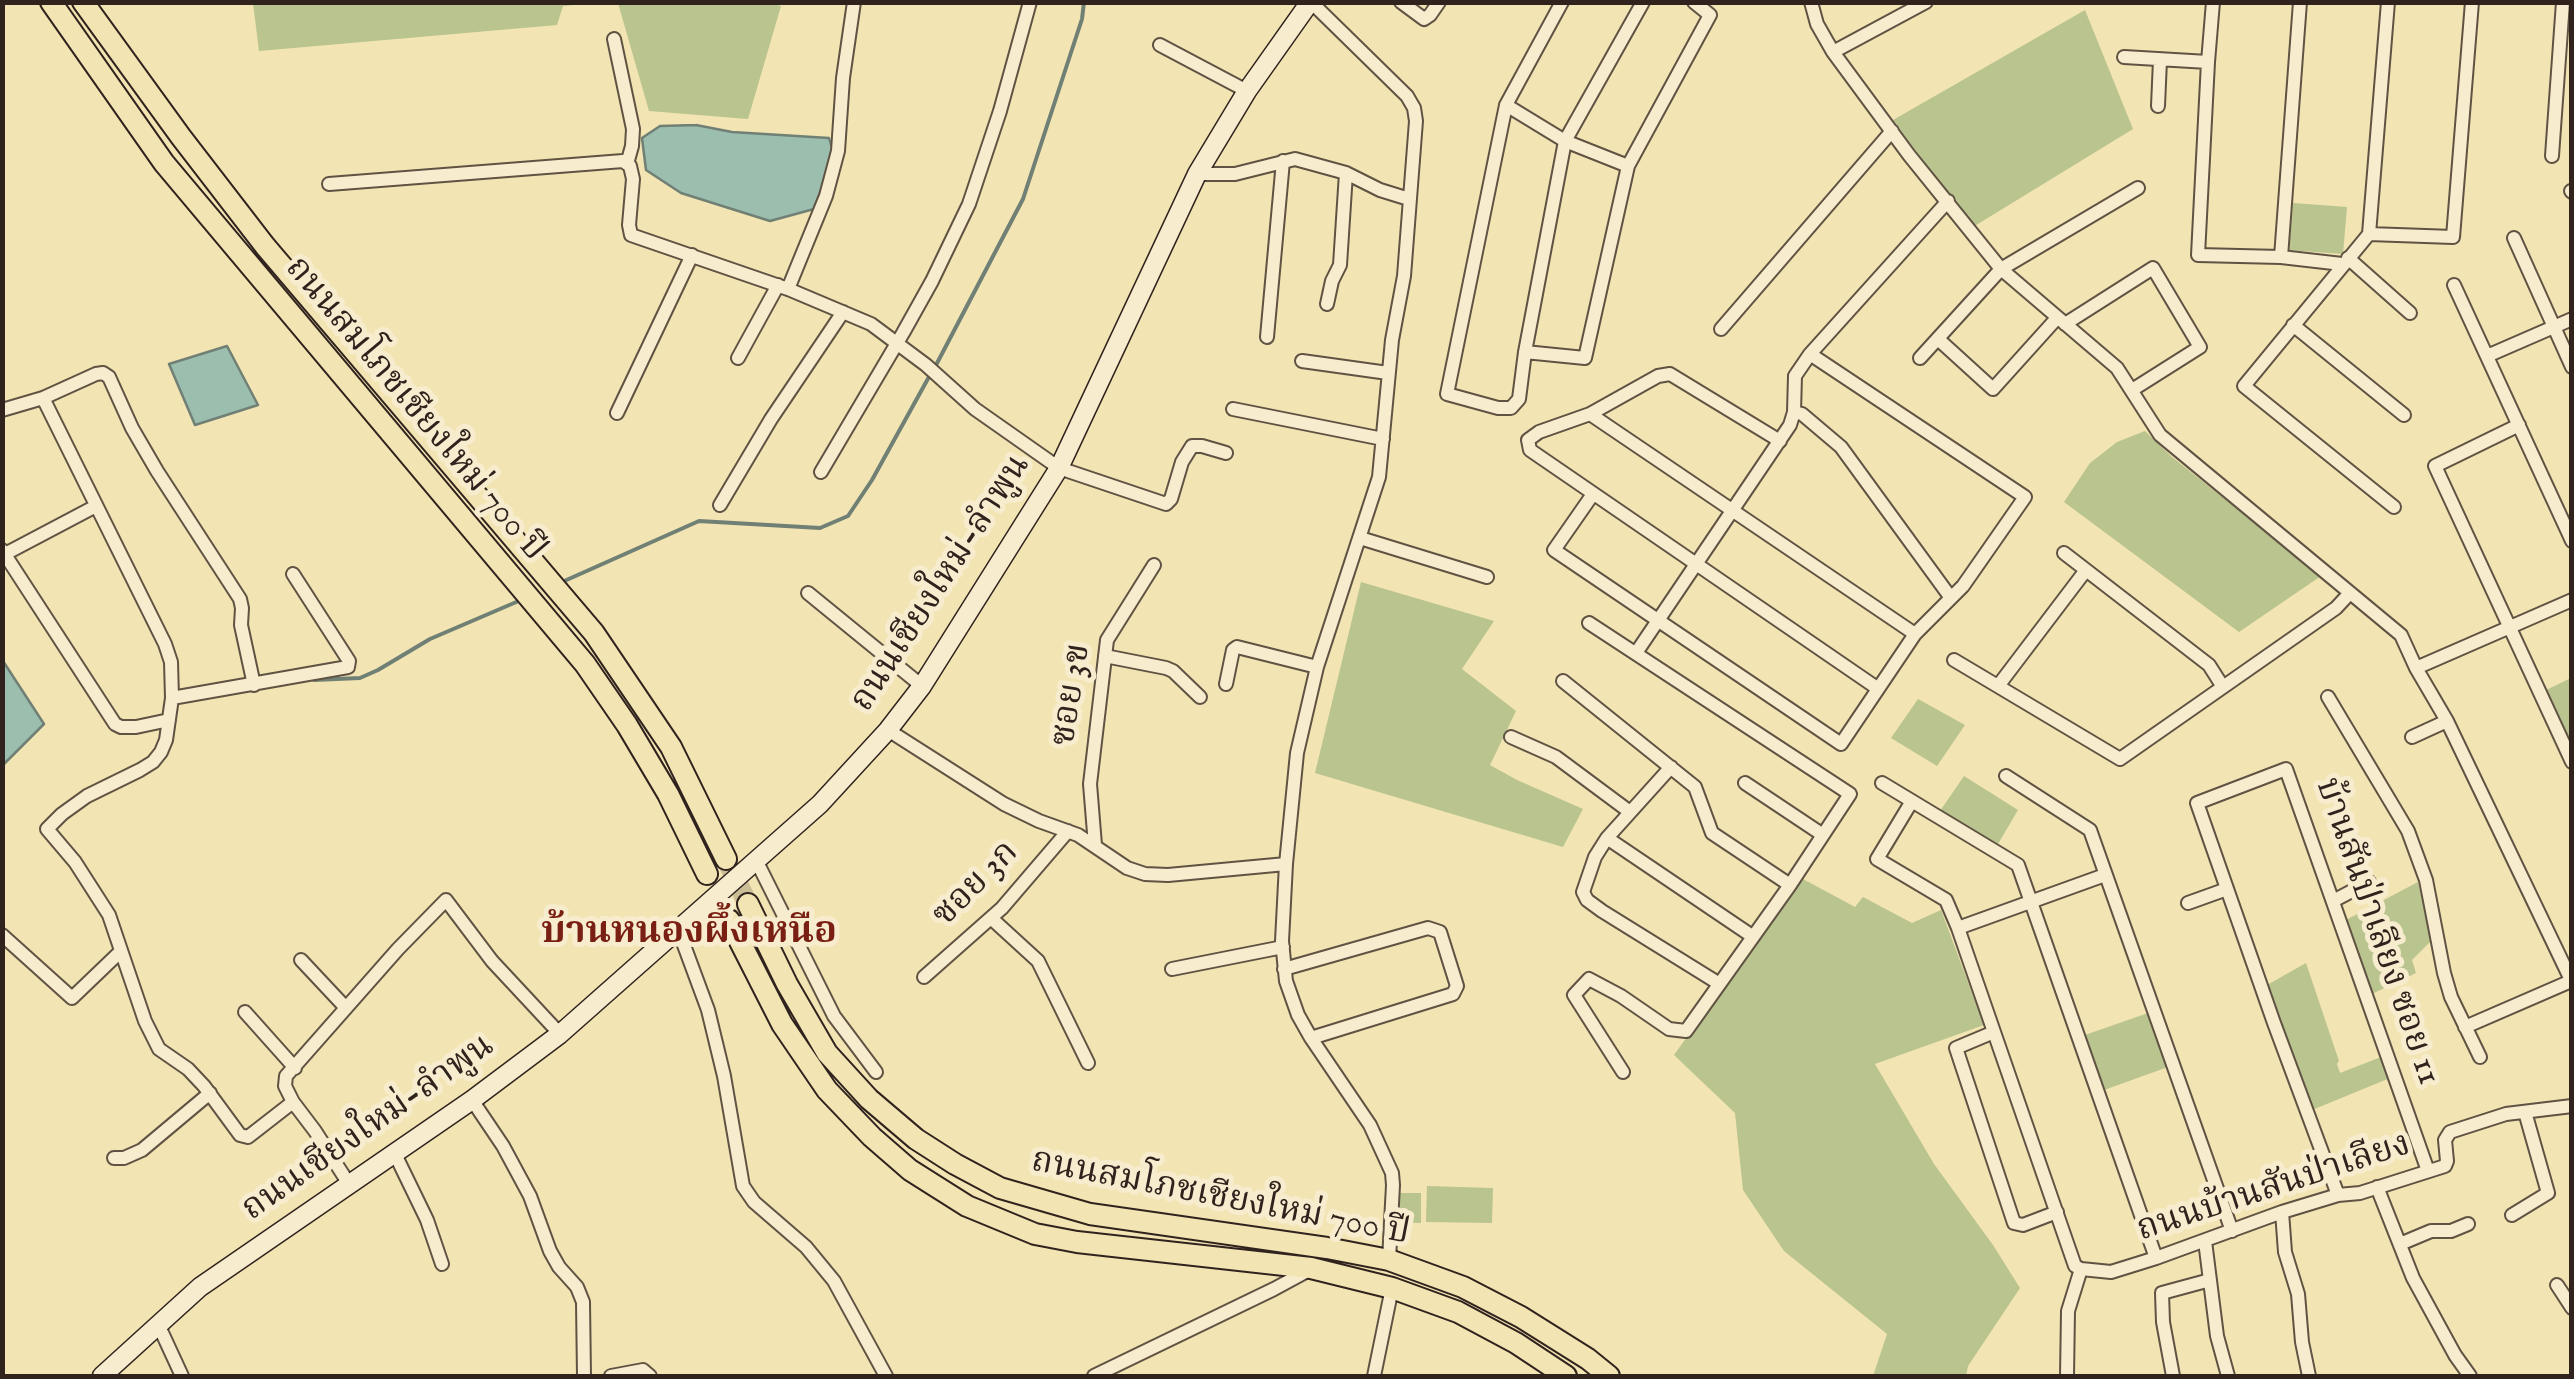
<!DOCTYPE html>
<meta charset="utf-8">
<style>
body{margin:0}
#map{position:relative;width:2574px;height:1379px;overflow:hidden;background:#f2e4b3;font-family:"IM FELL English",serif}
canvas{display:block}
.frame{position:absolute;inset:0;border:5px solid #30231e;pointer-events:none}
</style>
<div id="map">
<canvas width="2574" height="1379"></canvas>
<div class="frame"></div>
</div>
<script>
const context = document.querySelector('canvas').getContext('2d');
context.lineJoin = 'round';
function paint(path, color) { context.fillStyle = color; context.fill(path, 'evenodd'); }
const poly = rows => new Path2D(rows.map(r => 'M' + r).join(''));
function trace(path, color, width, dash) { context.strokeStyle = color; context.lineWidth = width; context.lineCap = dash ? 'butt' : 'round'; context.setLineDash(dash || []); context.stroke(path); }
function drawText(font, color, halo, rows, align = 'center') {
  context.font = font + ' "IM FELL English","Noto Serif Thai",serif'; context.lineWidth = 10; context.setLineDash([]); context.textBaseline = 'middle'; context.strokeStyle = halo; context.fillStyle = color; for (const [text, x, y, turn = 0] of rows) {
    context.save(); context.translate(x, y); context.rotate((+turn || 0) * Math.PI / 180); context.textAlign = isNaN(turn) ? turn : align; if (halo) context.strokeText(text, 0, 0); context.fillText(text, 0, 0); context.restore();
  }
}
const green = poly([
 [768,2,781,6,748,119,649,111,618,3],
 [253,3,253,2,593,3,563,6,557,25,259,51],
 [2085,10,2133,129,1973,227,1893,120],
 [2293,203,2347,207,2343,254,2289,250],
 [2145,431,2172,457,2321,576,2239,632,2064,502,2090,463,2117,442],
 [1361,582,1494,621,1462,669,1516,711,1490,765,1517,780,1583,809,1563,847,1315,773],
 [2571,678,2571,757,2542,692],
 [1918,699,1965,725,1937,766,1891,738],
 [1964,776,2018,810,1998,844,1940,811],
 [1801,878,1855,907,1863,897,1912,923,1941,910,1984,1025,1875,1064,1934,1164,1993,1245,2020,1288,1968,1366,1966,1376,1873,1376,1887,1334,1784,1251,1743,1190,1735,1113,1674,1055],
 [2418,882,2432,940,2412,960,2416,973,2372,994,2344,921],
 [2306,963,2339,1061,2337,1064,2340,1073,2381,1057,2390,1078,2312,1110,2267,985],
 [2148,1013,2168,1067,2104,1090,2085,1035],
 [1427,1186,1493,1188,1492,1223,1426,1222],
 [1399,1193,1421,1193,1421,1223,1399,1222]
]);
const water = poly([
 [696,125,732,132,829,138,834,154,814,209,770,221,681,193,646,170,642,138,660,126,696,125],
 [227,346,258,405,195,425,169,364,227,346],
 [3,661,44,724,3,765,2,765,3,661]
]);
const stream = poly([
 [935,367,1023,199,1082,19,1084,2],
 [562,582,699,521,820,528,848,516,872,480,930,375],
 [314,680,360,678,378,670,430,639,521,600]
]);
const primaryTunnel = poly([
 [726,859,748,904]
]);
const street = poly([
 [1311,2,1407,96,1414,108,1416,121,1404,276,1392,340,1379,477,1317,667,1297,753,1286,864,1282,941,1286,981,1298,1015,1311,1038,1370,1125,1392,1173,1393,1185,1389,1260],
 [1401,2,1424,19,1430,15,1439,2],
 [1562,2,1506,105,1447,394,1498,408,1511,408,1519,399,1525,352,1565,141,1643,2],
 [1811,2,1817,24,1833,52,1909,155,2001,269,2117,368,2160,435,2401,635,2416,668,2447,721,2572,982],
 [2213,2,2208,62,2198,255,2281,257,2342,264],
 [2388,2,2369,234,2244,386,2394,507],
 [614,39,633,129,632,146,627,164],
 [1160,45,1247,91],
 [1833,52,1926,2],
 [2124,57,2208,62],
 [1506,105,1565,141,1628,166],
 [2158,106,2160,60],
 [2552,156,2563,2],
 [1197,174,1235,174,1295,159,1346,173,1380,190,1409,199],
 [329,184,623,161,630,166,633,179,629,225,631,235,788,289,871,324,926,365,975,409,1059,468,1166,504,1171,499,1182,462,1192,446,1202,446,1226,453],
 [2571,191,2572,192],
 [2369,234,2453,237,2472,2],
 [2514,238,2572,367],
 [2281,257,2300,2],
 [2348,258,2410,313],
 [2454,285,2572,541],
 [788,289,826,196,838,151,843,78,854,2],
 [1327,304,1332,281,1340,265,1346,173],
 [2065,324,2153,268,2200,347,2132,390],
 [2293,325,2404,415],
 [1721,329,1892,131],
 [1267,337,1283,161],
 [1938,339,1993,389,2057,318],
 [1525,352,1585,358,1628,166,1710,15,1694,2],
 [2487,356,2572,319],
 [738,358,778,285],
 [1920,358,2001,269,2138,188],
 [1302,361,1388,373],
 [43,398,165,644,171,662,172,698,166,740,161,752,153,762,140,770,87,796,62,814,47,829,75,862,109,915,145,1021,159,1049,188,1069,204,1086,240,1135,248,1137,293,1102],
 [1233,409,1383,439],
 [2,410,43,398,96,374,103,373,109,377,132,428,157,471,240,599,242,608,241,625,254,685],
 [1794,412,1802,414,1841,447,1951,598],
 [617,413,692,255],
 [1590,414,1915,634],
 [2519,425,2435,466,2572,762],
 [1780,441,1670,374,1658,376,1590,414,1539,432,1528,440,1530,450,1877,688],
 [821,472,903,333,932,281,969,204,1000,111,1030,2],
 [1593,494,1554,550,1841,744,1915,634,1963,586,2025,497,1810,354],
 [720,505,771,419,843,312],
 [1360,538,1487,577],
 [2,550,115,724,121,727,136,727,169,720],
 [2064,553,2209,665,2223,687],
 [5,554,96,506],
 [808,593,922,686],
 [1589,623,1850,794,1790,885,1686,1031,1669,1029,1621,996,1589,979,1574,995,1623,1072],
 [1636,653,1790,425,1794,412,1795,376,1810,354,1948,201],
 [1105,656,1166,668,1173,671,1200,697],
 [1954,660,2120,759,2336,608,2349,594],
 [2416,668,2572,600],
 [1563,681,1695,787,1712,833,1790,885],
 [1226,684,1233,650,1237,647,1317,667],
 [1998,686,2086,570],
 [2328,697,2408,831,2426,880,2444,973,2451,997,2480,1057],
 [172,698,348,667,349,661,293,574],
 [888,730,1004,804,1039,821,1078,835,1127,868,1145,874,1168,875,1286,864],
 [1511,737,1556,757,1630,812],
 [2412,737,2447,721],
 [1671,767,1607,838,1595,857,1583,892,1587,900,1602,911,1718,983],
 [2006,776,2090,830,2232,1231],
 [1745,783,1823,835],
 [1882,783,2018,865,2156,1258],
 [1912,801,1877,859,1946,900,1958,928,2075,1266,2081,1269],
 [1607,838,1752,936],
 [1095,845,1090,784,1107,640,1154,565],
 [757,862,834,1016,876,1072],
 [2333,901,2369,882],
 [2188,903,2227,889],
 [991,918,1038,961,1088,1063],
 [1958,928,2105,875],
 [678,929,708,1010,724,1076,743,1186,754,1202,806,1247,834,1281,886,1376],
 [2,935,72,998,121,951],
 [301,960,346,1008],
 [1172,969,1283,947],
 [1284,969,1428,928,1440,932,1457,986,1453,994,1311,1038],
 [924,977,1002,908,1068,831],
 [245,1012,295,1068],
 [2465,1027,2571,981],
 [1994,1032,1956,1048,2014,1223,2023,1225,2057,1212],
 [472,1100,503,1146,530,1196,550,1251,559,1267,577,1287,583,1302,584,1376],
 [394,1152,427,1220,442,1264],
 [114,1158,124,1158,142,1150,210,1093],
 [349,1184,315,1131,293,1102,285,1086,286,1076,398,949,446,900,492,961,560,1034],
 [2377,1187,2413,1278,2455,1355,2470,1376],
 [2338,1195,2274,1023,2197,803,2286,769,2428,1171],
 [2282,1212,2285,1252,2298,1294,2302,1342,2309,1376],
 [2512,1215,2548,1193,2525,1112],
 [2205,1241,2217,1336,2228,1376],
 [2400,1244,2431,1231,2451,1231,2468,1224],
 [2081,1269,2111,1272,2156,1258,2282,1212,2338,1195,2360,1193,2445,1166,2447,1161,2445,1140,2450,1132,2506,1114,2572,1106],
 [2557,1285,2572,1308],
 [158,1324,182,1376],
 [611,1376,643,1370,650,1376],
 [1094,1376,1274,1289,1311,1269],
 [1374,1376,1392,1288],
 [2067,1376,2068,1311,2081,1269],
 [2173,1376,2163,1322,2162,1293,2210,1280]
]);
const secondary = poly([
 [102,1376,200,1287,472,1100,560,1034,820,804,888,730,922,686,1059,468,1197,174,1247,91,1310,2]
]);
const primary = poly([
 [51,2,164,163,585,664,627,725,668,794,707,874],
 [83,2,181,137,265,246,594,633,671,747,726,859],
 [748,904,787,984,827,1053,869,1099,916,1139,955,1164,1000,1188,1090,1214,1327,1248,1389,1260,1463,1287,1521,1317,1588,1359,1609,1376],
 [729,920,782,1024,827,1090,872,1137,910,1170,967,1206,1035,1234,1077,1242,1311,1268,1392,1288,1458,1312,1516,1343,1566,1376]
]);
const streetNames = [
 ["ถนนสมโภชเชียงใหม่ 700 ปี",414,410,50],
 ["ถนนเชียงใหม่-ลำพูน",942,584,-57],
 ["ซอย 3ข",1073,695,-81],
 ["ซอย 3ก",977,885,-45],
 ["บ้านสันป่าเลียง ซอย 11",2376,932,71],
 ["ถนนเชียงใหม่-ลำพูน",369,1129,-35],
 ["ถนนบ้านสันป่าเลียง",2274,1189,-18],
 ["ถนนสมโภชเชียงใหม่ 700 ปี",1220,1199,11]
];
const neighbourhoodNames = [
 ["บ้านหนองผึ้งเหนือ",689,934]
];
paint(green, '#b9c48e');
paint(water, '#9bbeaf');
trace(water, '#708075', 2.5);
trace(stream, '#708075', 4);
trace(primaryTunnel, '#cbbd95', 20, [20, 10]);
trace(street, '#605343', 16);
trace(secondary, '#30231e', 21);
trace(primary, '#30231e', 24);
trace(street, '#f7edce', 12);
trace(secondary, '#f7edce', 18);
trace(primary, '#f2e4b3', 20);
drawText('35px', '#30231e', '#f7edce', streetNames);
drawText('bold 38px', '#7a1f14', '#f7edce', neighbourhoodNames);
</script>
